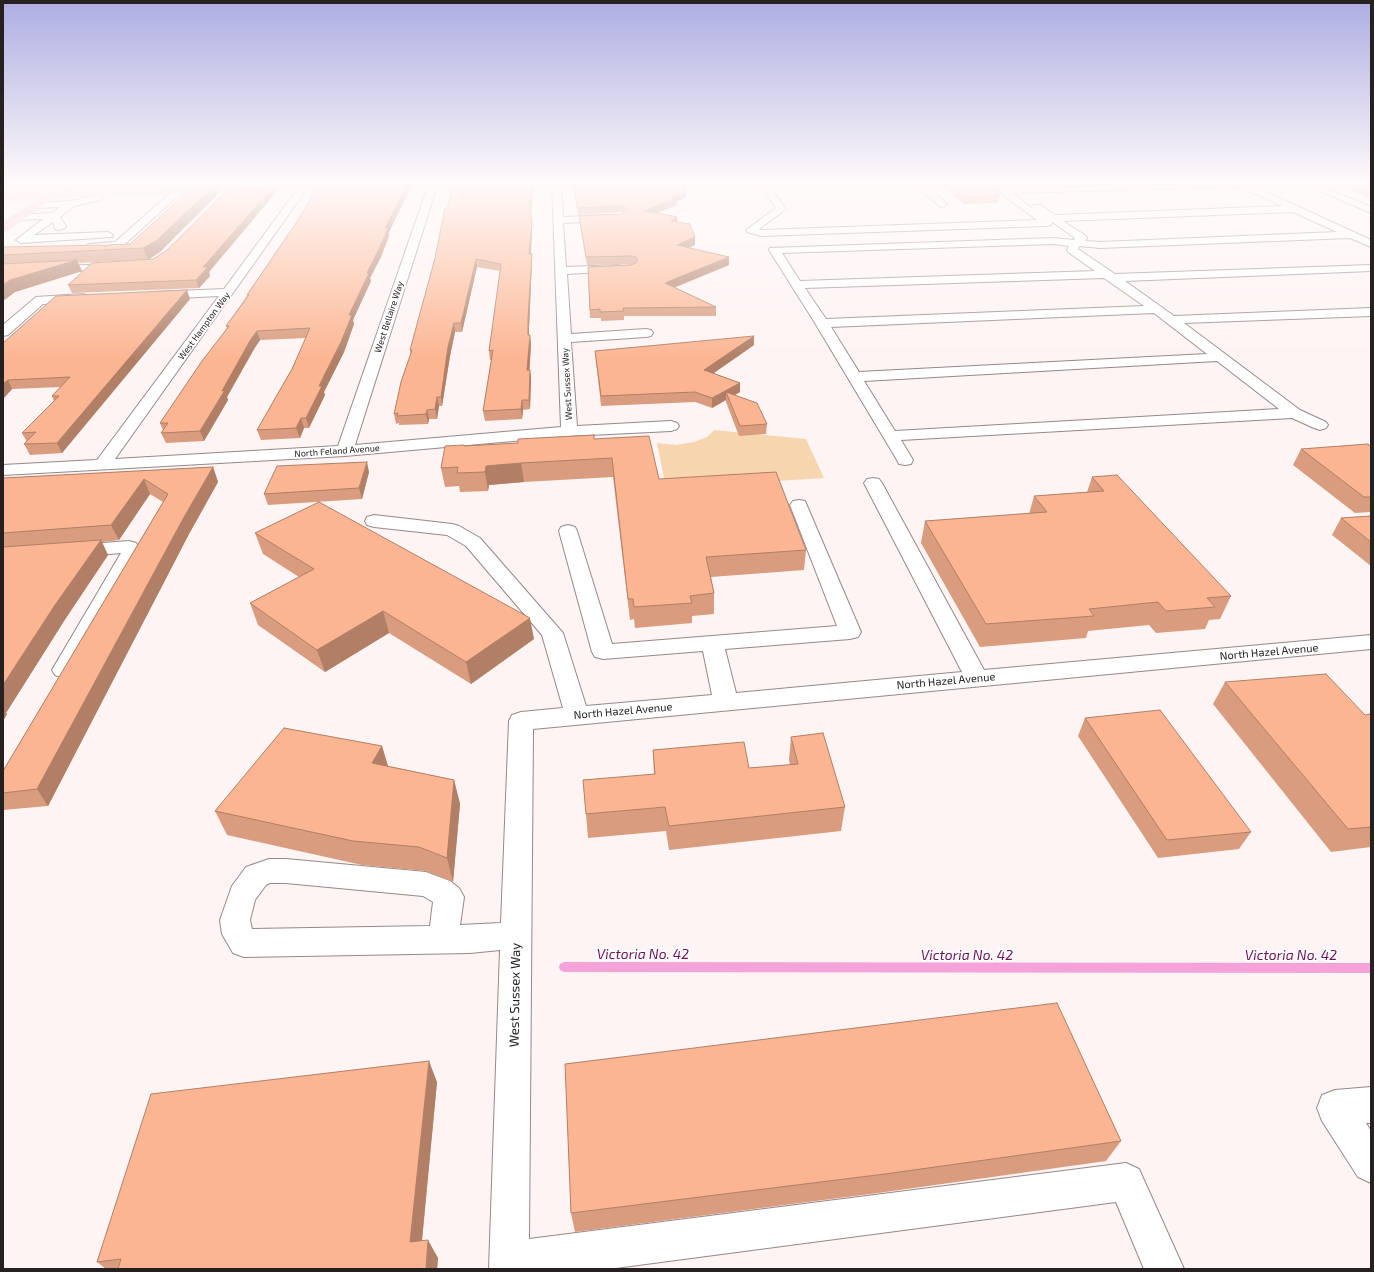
<!DOCTYPE html>
<style>
body{margin:0}
#map{position:relative;width:1374px;height:1272px;overflow:hidden;background:#fef4f3;font-family:"Exo 2",sans-serif}
canvas{display:block}
.frame{position:absolute;inset:0;border:4px solid #262120;pointer-events:none}
</style>
<div id="map">
<canvas width="1374" height="1272"></canvas>
<div class="frame"></div>
</div>
<script>
const context = document.querySelector('canvas').getContext('2d');
context.lineJoin = 'round';
function paint(path, color) { context.fillStyle = color; context.fill(path, 'evenodd'); }
const poly = rows => new Path2D(rows.map(r => 'M' + r).join(''));
function trace(path, color, width, dash) { context.strokeStyle = color; context.lineWidth = width; context.lineCap = dash ? 'butt' : 'round'; context.setLineDash(dash || []); context.stroke(path); }
function drawText(font, color, halo, rows, align = 'center') {
  context.font = font + ' "Exo 2",sans-serif'; context.lineWidth = 3.5; context.setLineDash([]); context.textBaseline = 'middle'; context.strokeStyle = halo; context.fillStyle = color; for (const [text, x, y, turn = 0] of rows) {
    context.save(); context.translate(x, y); context.rotate((+turn || 0) * Math.PI / 180); context.textAlign = isNaN(turn) ? turn : align; if (halo) context.strokeText(text, 0, 0); context.fillText(text, 0, 0); context.restore();
  }
}
const green = poly([
 [714,430,806,439,824,478,666,488,657,443,676,445,694,442,707,437]
]);
const stream = poly([
 [564,962,1371,963,1371,973,564,972,560,970,559,967,560,964,564,962]
]);
const minor = poly([
 [3,183,20,183,19,185,3,188,3,183],
 [302,183,311,183,115,459,338,446,429,183,438,183,355,445,561,427,552,183,561,183,563,217,609,215,614,218,609,221,563,223,566,267,618,265,622,266,624,268,622,270,618,271,567,274,571,334,646,329,651,330,653,333,651,336,646,337,571,342,577,426,671,421,677,423,679,426,677,429,671,431,569,436,345,456,3,475,3,465,97,460,219,296,158,299,154,298,152,295,154,292,224,289,302,183],
 [758,183,767,183,786,209,759,229,762,230,1037,220,987,183,997,183,1009,191,1013,188,1179,183,1247,183,1371,240,1371,247,1350,238,1100,248,1079,246,1078,249,1115,274,1371,265,1371,271,1125,281,1174,316,1371,308,1371,316,1184,323,1300,410,1326,422,1328,425,1326,428,1320,430,1314,428,1292,418,901,440,913,460,911,464,905,465,899,464,897,460,815,323,769,250,770,248,1053,238,1074,240,1075,238,1051,221,1052,223,1051,225,1047,226,761,236,747,232,746,230,776,208,758,183],
 [1240,187,1282,206,1055,215,1040,205,1034,205,1032,207,1033,209,1012,193,1240,187],
 [1293,212,1337,232,1100,242,1085,241,1087,238,1086,236,1063,221,1293,212],
 [1053,244,1069,246,1067,250,1068,252,1095,271,800,281,782,253,1053,244],
 [1104,278,1144,306,826,319,805,288,1104,278],
 [1154,313,1207,354,859,372,831,327,1154,313],
 [1217,361,1279,409,895,431,864,381,1217,361],
 [914,183,924,183,947,204,942,207,939,206,914,183],
 [1302,183,1314,183,1371,207,1371,213,1302,183],
 [179,187,184,190,182,192,122,247,89,250,84,247,89,244,115,242,176,188,179,187],
 [104,190,109,193,101,200,74,206,60,217,66,226,65,228,59,230,55,229,53,222,34,235,108,232,113,235,112,237,21,243,16,240,43,219,19,220,14,217,15,215,52,213,60,207,37,208,32,205,34,203,71,201,95,196,104,190],
 [116,264,120,265,122,267,120,269,3,274,3,268,116,264],
 [82,294,86,295,88,298,86,301,43,304,8,335,3,336,3,325,36,297,82,294],
 [873,478,879,479,882,483,984,670,1371,635,1371,649,533,729,529,1239,1126,1163,1139,1169,1184,1269,1144,1269,1116,1202,608,1269,489,1269,500,950,470,953,244,957,233,953,222,934,220,920,232,886,246,867,269,859,286,859,426,872,450,881,459,888,464,897,460,925,501,923,509,721,512,715,521,712,563,708,542,635,466,546,447,535,374,527,367,525,365,521,367,517,374,515,452,524,459,526,480,538,563,633,586,706,712,695,703,651,603,659,595,657,592,652,559,531,561,527,568,525,575,527,577,531,612,644,837,626,790,505,793,501,799,500,805,501,861,632,858,637,850,639,725,649,736,693,962,672,864,483,867,479,873,478],
 [270,883,286,883,423,896,433,902,430,926,252,929,250,920,255,900,266,885,270,883],
 [129,541,136,543,142,552,71,675,63,678,55,675,52,670,121,553,76,557,69,555,66,551,69,547,76,545,129,541],
 [1371,1087,1371,1123,1366,1123,1371,1131,1371,1183,1358,1177,1322,1121,1317,1108,1322,1095,1335,1090,1371,1087]
]);
const major = poly([
 [312,183,404,183,400,186,55,197,7,230,3,231,3,223,41,198,3,199,3,193,312,183]
]);
const wall = poly([
 [89,183,154,183,152,184,90,186],
 [209,183,260,183,216,185,219,193,160,252,148,259,153,259,275,185,277,191,209,272,210,276,199,288,72,293,68,285,140,260,78,263,82,271,15,292,3,301,3,247,105,246,130,244,209,184],
 [320,183,413,183,389,232,389,236,381,257,370,278,371,281,353,320,354,324,344,352,324,392,325,395,309,428,304,428,300,438,261,440,257,430,292,369,306,338,260,340,254,349,227,397,228,400,204,441,166,443,161,433,163,430,160,423,227,328,226,326,247,296,247,295,298,220],
 [456,183,533,183,531,211,532,231,531,254,532,254,532,261,529,328,529,335,531,344,529,370,530,370,531,379,530,409,523,410,522,419,485,421,483,411,492,360,490,360,489,351,500,271,477,267,462,332,455,332,450,356,442,406,439,406,437,419,429,419,428,424,399,425,399,423,396,424,394,414,411,355,410,350,435,258,447,208],
 [572,183,682,183,686,198,677,201,677,205,657,213,677,217,677,222,695,237,695,245,688,248,729,265,674,288,716,307,716,316,624,316,624,320,601,321,601,318,590,318,588,267,633,264,631,264,587,265,580,224,579,216,622,214,623,213,622,212,578,215],
 [938,183,993,183,993,185,1000,189,999,195,1000,196,998,203,964,204],
 [1000,183,1050,183,1049,184,1004,186],
 [1333,183,1371,183,1371,198],
 [190,299,62,453,30,455,24,444,27,442,22,433,54,401,52,396,60,387,12,389,3,399,3,343],
 [754,345,713,373,740,383,740,392,735,395,767,424,766,434,739,436,726,402,726,400,712,408,695,402,601,406,595,351],
 [594,439,659,479,806,550,804,570,711,577,714,593,714,614,692,616,692,623,635,628,634,619,630,620,613,477,524,482,489,485,488,491,460,492,459,486,445,487,441,468,465,446,518,443],
 [1371,447,1371,512,1355,513,1293,465,1301,449],
 [213,467,218,482,189,534,48,806,3,810,3,771,163,502,150,494,119,540,102,542,108,555,64,621,6,713,7,714,3,721,3,478],
 [369,472,362,499,268,505,264,494],
 [1092,477,1231,596,1220,619,1209,620,1205,629,1156,633,1149,625,1088,631,1086,638,980,647,921,543,925,521,1029,514,1034,496,1087,492],
 [1371,516,1371,566,1332,535,1341,518],
 [255,533,534,639,471,684,389,633,325,672,258,625,250,603,299,577,263,554],
 [1225,682,1365,715,1371,714,1371,847,1331,852,1213,704],
 [1085,718,1251,832,1239,849,1158,858,1078,736],
 [791,737,845,807,841,831,669,850,666,831,588,838,586,814,654,774,653,750,749,768,790,765,789,760],
 [382,746,388,766,454,780,460,804,453,882,426,871,362,865,227,835,215,811],
 [437,1082,422,1241,438,1258,437,1269,106,1269,97,1262],
 [1121,1141,1106,1161,878,1193,575,1232,571,1213]
]);
const shadedWall = poly([
 [408,183,413,183,389,232,389,236,381,257,370,278,371,281,353,320,354,324,344,352,324,392,325,395,309,428,306,418,385,228],
 [532,183,533,183,531,211,532,231,530,262,529,254,530,204],
 [216,184,219,193,160,252,148,260,143,248],
 [275,185,277,191,209,272,210,276,199,288,196,280,203,267],
 [686,191,686,198,677,201,677,205,644,218,644,211,670,197],
 [677,217,678,225,671,221],
 [695,237,695,245,677,253,677,245],
 [532,254,532,261,529,328,529,344,528,335,528,319],
 [729,257,729,265,665,291,665,283],
 [476,259,477,267,462,332,461,323],
 [77,260,82,271,15,292,3,301,3,285,10,280],
 [187,290,190,299,62,453,57,443],
 [454,323,455,332,450,356,442,406,441,397,448,347],
 [257,331,260,340,254,349,227,397,228,400,204,441,200,431,222,391,251,339],
 [530,335,531,344,529,380,527,370],
 [754,336,754,345,704,380,704,370],
 [530,370,531,379,530,409,529,400],
 [8,380,12,389,3,399,3,384],
 [740,383,740,392,729,398,726,392,726,400,712,408,712,398],
 [437,397,439,406,437,419,435,409],
 [522,400,523,410,522,419,521,409],
 [427,410,429,419,428,424,426,414],
 [301,418,304,428,300,438,296,428],
 [367,462,369,472,362,499,359,488],
 [521,463,524,482,489,485,488,491,485,472,486,466],
 [213,467,218,482,189,534,48,806,37,789,183,519],
 [144,479,150,494,119,540,111,525],
 [101,540,108,555,64,621,6,713,7,714,3,721,3,685,55,605],
 [383,611,389,633,325,672,317,650],
 [530,618,534,639,471,684,466,662],
 [382,746,389,770,372,763],
 [454,780,460,804,453,882,447,858],
 [429,1061,437,1082,420,1260,410,1242],
 [428,1240,438,1258,437,1269,426,1269]
]);
const building = poly([
 [320,183,408,183,385,228,388,228,379,249,367,273,369,273,349,315,352,315,341,342,319,386,322,386,306,418,301,418,296,428,257,430,292,369,310,328,257,331,251,339,222,391,225,390,200,431,161,433,168,423,160,423,202,361,229,326,226,326,249,295,247,295,298,220,320,183],
 [456,183,532,183,530,204,532,224,529,254,532,254,528,319,528,335,530,335,527,370,530,370,529,400,522,400,521,409,483,411,493,350,489,351,501,264,476,259,461,323,454,323,448,347,441,397,437,397,435,409,427,410,426,414,397,416,398,413,394,414,401,382,412,350,410,350,435,258,445,208,447,208,453,186,456,185,456,183],
 [573,183,682,183,686,191,670,197,677,198,644,211,673,216,677,217,671,221,690,224,695,237,677,245,729,257,665,283,716,307,623,308,624,311,600,312,600,309,590,310,588,267,631,265,636,263,638,260,636,257,631,256,586,257,579,216,622,214,628,209,622,206,578,208,573,183],
 [948,183,993,183,993,184,992,184,1000,189,992,190,1000,196,965,197,948,183],
 [1362,183,1371,183,1371,187,1362,183],
 [196,184,216,184,156,241,143,248,3,255,3,247,105,245,105,247,107,245,130,244,196,184],
 [275,185,203,267,208,267,196,280,68,285,92,263,153,259,167,250,231,186,275,185],
 [77,260,10,280,3,285,3,264,77,260],
 [187,290,57,443,24,444,36,432,22,433,59,396,52,396,70,377,8,380,3,384,3,343,56,296,187,290],
 [754,336,704,370,740,383,712,398,695,392,601,396,595,351,754,336],
 [726,392,757,403,767,424,740,426,726,392],
 [594,435,594,439,649,436,659,479,776,472,806,550,706,557,714,593,690,596,692,603,634,607,633,599,628,599,612,458,521,463,486,466,485,472,457,473,458,467,441,468,445,446,464,445,464,446,518,443,518,439,594,435],
 [1368,444,1371,447,1371,497,1364,497,1301,449,1368,444],
 [367,462,359,488,264,494,277,466,367,462],
 [213,467,183,519,37,789,3,793,3,771,168,494,144,479,111,525,3,533,3,478,213,467],
 [1117,475,1231,596,1207,598,1215,607,1166,611,1158,602,1089,609,1094,616,986,624,925,521,1047,512,1034,496,1104,491,1092,477,1117,475],
 [319,502,530,618,466,662,383,611,317,650,250,603,314,569,255,533,319,502],
 [1371,516,1371,542,1341,518,1371,516],
 [101,540,55,605,3,685,3,547,101,540],
 [1326,674,1365,715,1371,714,1371,827,1348,829,1225,682,1326,674],
 [1160,710,1251,832,1167,840,1085,718,1160,710],
 [284,728,382,746,372,763,454,780,447,858,419,847,353,841,215,811,284,728],
 [823,733,845,807,669,826,665,807,586,814,583,780,655,774,653,750,744,742,749,768,798,764,791,737,823,733],
 [1057,1003,1121,1141,885,1174,571,1213,565,1064,1057,1003],
 [429,1061,410,1242,428,1240,426,1269,118,1269,121,1259,97,1262,151,1094,429,1061]
]);
const farStreetnames = [
 ["West Bellaire Way",389,317,-72],
 ["West Hampton Way",204,326,-54],
 ["West Sussex Way",567,384,-93],
 ["North Feland Avenue",337,451,-4]
];
const streetNames = [
 ["North Hazel Avenue",1269,652,-5],
 ["North Hazel Avenue",946,681,-5],
 ["North Hazel Avenue",623,711,-5]
];
const nearStreetnames = [
 ["West Sussex Way",515,995,-89]
];
const nearWaternames = [
 ["Victoria No. 42",643,954],
 ["Victoria No. 42",967,955],
 ["Victoria No. 42",1291,955]
];
paint(green, '#f7d5af');
paint(stream, '#f5a2d9');
trace(minor, '#968887', 2);
trace(major, '#d4d3d2', 2);
paint(minor, '#fff');
paint(major, '#f8c2d0');
paint(wall, '#d99c7e');
paint(shadedWall, '#b07f66');
paint(building, '#fcb592');
trace(building, '#b07f66', 1);
const sky = context.createLinearGradient(0, 0, 0, 361);
sky.addColorStop(0, '#adade2');
sky.addColorStop(0.51, '#fffafa');
sky.addColorStop(1, '#fffafa00');
context.fillStyle = sky;
context.fillRect(0, 0, 1374, 361);
drawText('9px', '#262120', '#fff', farStreetnames);
drawText('11px', '#262120', '#fff', streetNames);
drawText('13px', '#262120', '#fff', nearStreetnames);
drawText('italic 14px', '#71115a', '#fff', nearWaternames);
</script>
